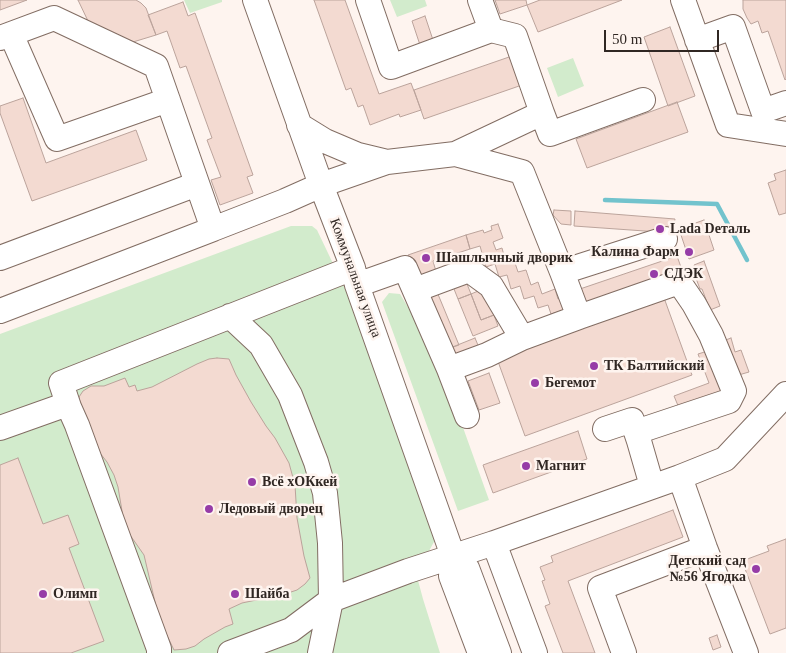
<!DOCTYPE html>
<meta charset="utf-8">
<style>
body{margin:0}
#map{position:relative;width:786px;height:653px;overflow:hidden;background:#fef4ef;font-family:Georgia,serif}
canvas{display:block}
.scale{position:absolute;left:604px;top:30px;width:115px;height:22px;box-sizing:border-box;border:2px solid #302723;border-top:0;padding-left:6px;font-size:15px;line-height:18px;white-space:nowrap;color:#302723;-webkit-text-stroke:4px #fef4ef;paint-order:stroke}
</style>
<div id="map">
<canvas width="786" height="653"></canvas>
<div class="scale">50 m</div>
</div>
<script>
const context = document.querySelector('canvas').getContext('2d');
context.lineJoin = 'round';
function paint(path, color) { context.fillStyle = color; context.fill(path, 'evenodd'); }
const poly = rows => new Path2D(rows.map(r => 'M' + r).join(''));
function trace(path, color, width, dash) { context.strokeStyle = color; context.lineWidth = width; context.lineCap = dash ? 'butt' : 'round'; context.setLineDash(dash || []); context.stroke(path); }
function drawText(font, color, halo, rows, align = 'center') {
  context.font = font + ' Georgia,serif'; context.lineWidth = 5; context.setLineDash([]); context.textBaseline = 'middle'; context.strokeStyle = halo; context.fillStyle = color; for (const [text, x, y, turn = 0] of rows) {
    context.save(); context.translate(x, y); context.rotate((+turn || 0) * Math.PI / 180); context.textAlign = isNaN(turn) ? turn : align; if (halo) context.strokeText(text, 0, 0); context.fillText(text, 0, 0); context.restore();
  }
}
const green = poly([
 [184,0,222,0,222,2,190,13],
 [390,0,425,0,427,6,397,17],
 [573,58,584,86,558,97,547,68],
 [291,226,312,226,317,230,348,295,435,540,429,551,412,558,423,599,440,653,0,653,0,334],
 [389,293,400,294,437,355,489,500,458,511,382,302]
]);
const stream = poly([
 [605,200,717,204,747,260]
]);
const building = poly([
 [0,0,27,0,0,10,0,0],
 [78,0,136,0,141,3,146,8,156,35,133,42,88,21,78,0],
 [314,0,345,0,379,94,411,83,421,110,400,117,399,114,370,125,363,105,358,107,351,88,346,90,314,0],
 [495,0,526,0,527,5,500,14,495,0],
 [540,0,622,0,538,32,527,5,540,0],
 [743,0,786,0,786,79,785,80,768,31,762,33,758,21,751,24,747,18,743,9,743,0],
 [183,2,188,16,195,13,253,175,247,177,253,193,220,205,211,180,221,177,207,140,212,138,186,66,180,68,167,31,156,35,148,15,183,2],
 [425,16,433,40,420,45,412,21,425,16],
 [670,27,695,96,668,106,644,37,670,27],
 [512,56,522,85,424,119,414,90,512,56],
 [23,98,46,163,136,130,147,160,32,201,0,113,0,106,23,98],
 [677,102,688,132,587,168,576,139,677,102],
 [786,170,786,213,779,215,768,183,776,180,774,174,786,170],
 [554,210,571,211,571,225,561,224,553,215,554,210],
 [575,211,675,219,673,233,574,226,575,211],
 [704,220,714,250,689,259,679,229,704,220],
 [498,224,503,238,493,242,496,250,502,248,506,263,514,260,518,272,526,270,531,285,538,282,542,294,555,289,558,299,566,296,570,308,551,314,548,305,538,308,534,296,524,299,520,286,511,289,507,275,499,277,495,264,486,267,480,246,470,249,466,235,483,230,484,233,492,230,491,226,498,224],
 [466,235,470,249,433,261,437,275,417,281,408,255,466,235],
 [677,256,682,270,582,305,577,290,677,256],
 [704,261,720,306,710,310,702,289,700,289,694,273,696,272,694,265,704,261],
 [465,279,471,294,458,299,452,284,465,279],
 [435,287,459,345,445,350,422,293,435,287],
 [483,289,494,315,481,320,471,294,483,289],
 [471,294,481,320,494,315,498,326,473,336,458,299,471,294],
 [663,295,692,375,525,436,496,356,663,295],
 [475,338,480,350,450,362,445,350,475,338],
 [731,338,735,352,741,350,749,372,735,376,723,341,731,338],
 [711,350,725,391,679,408,674,396,709,383,698,354,711,350],
 [217,358,229,359,236,375,251,402,266,426,275,438,289,463,295,485,297,518,304,556,310,578,305,584,297,590,285,594,242,603,229,609,233,624,225,627,204,639,195,646,186,649,174,650,159,619,144,555,130,535,123,517,118,487,114,475,107,462,100,453,92,439,83,417,79,397,83,391,91,386,104,386,125,378,129,387,135,385,137,391,152,387,197,364,209,359,217,358],
 [489,373,500,403,479,410,468,381,489,373],
 [578,431,587,459,493,493,483,465,578,431],
 [18,458,43,524,68,515,79,544,69,548,104,641,71,653,0,653,0,465,18,458],
 [673,510,683,537,568,581,595,653,563,653,545,606,550,604,542,581,545,580,540,567,553,562,551,556,673,510],
 [786,539,786,628,770,634,742,561,769,551,767,546,786,539],
 [717,635,721,647,713,650,709,638,717,635]
]);
const minor = poly([
 [255,0,321,185,353,268,357,285,453,556,451,576,480,653],
 [368,0,391,67,491,30,480,0],
 [683,0,728,125,786,134],
 [491,30,515,36,542,113],
 [11,34,57,139,168,100],
 [0,38,54,18,156,66,213,229,285,201,321,185,387,162,455,154,522,172,562,272,665,239],
 [697,40,733,27,763,111,786,103],
 [299,125,325,141,358,155,387,162],
 [455,154,542,113,550,134,643,100],
 [0,258,197,184],
 [562,272,579,317,679,282,694,304,711,335,734,391,729,401,636,432],
 [357,285,405,268,449,369,487,355,522,338,579,317],
 [415,290,469,270,491,286,522,338],
 [0,311,213,229],
 [230,316,261,345,290,395,316,462,325,493,330,543,331,600,320,653],
 [449,369,467,416],
 [0,428,59,407,69,407],
 [605,429,632,420,639,441,652,486],
 [494,543,535,653],
 [453,556,467,568,499,653],
 [159,653,159,649,77,425,69,407,61,383,353,268],
 [230,653,291,630,331,600,408,571,494,543,680,477],
 [624,653,600,588,705,548],
 [746,653,705,548,680,477,725,459,786,394]
]);
const markers = [
 [660,229,5,"#963ca7"],
 [689,252,5,"#963ca7"],
 [426,258,5,"#963ca7"],
 [654,274,5,"#963ca7"],
 [594,366,5,"#963ca7"],
 [535,383,5,"#963ca7"],
 [526,466,5,"#963ca7"],
 [252,482,5,"#963ca7"],
 [209,509,5,"#963ca7"],
 [756,569,5,"#963ca7"],
 [43,594,5,"#963ca7"],
 [235,594,5,"#963ca7"]
];
const poiNames = [
 ["Lada Dеталь",670,229],
 ["Калина Фарм",679,252,"right"],
 ["Шашлычный дворик",436,258],
 ["СДЭК",664,274],
 ["ТК Балтийский",604,366],
 ["Бегемот",545,383],
 ["Магнит",536,466],
 ["Всё хОКкей",262,482],
 ["Ледовый дворец",219,509],
 ["Детский сад",746,561,"right"],
 ["№56 Ягодка",746,577,"right"],
 ["Олимп",53,594],
 ["Шайба",245,594]
];
const streetNames = [
 ["Коммунальная улица",355,278,70]
];
paint(green, '#d2ebcc');
trace(stream, '#72c3cd', 4.5);
paint(building, '#f3dad1');
trace(building, '#bba39b', 1);
trace(minor, '#826d63', 26);
trace(minor, '#fff', 24);
for (const [x, y, r, color] of markers) { const dot = new Path2D(); dot.arc(x, y, r, 0, 2 * Math.PI); context.fillStyle = color; context.fill(dot); trace(dot, '#fef4ef', 2); }
drawText('bold 14px', '#302723', '#fef4ef', poiNames, 'left');
drawText('14px', '#302723', '#fef4ef', streetNames);
</script>
